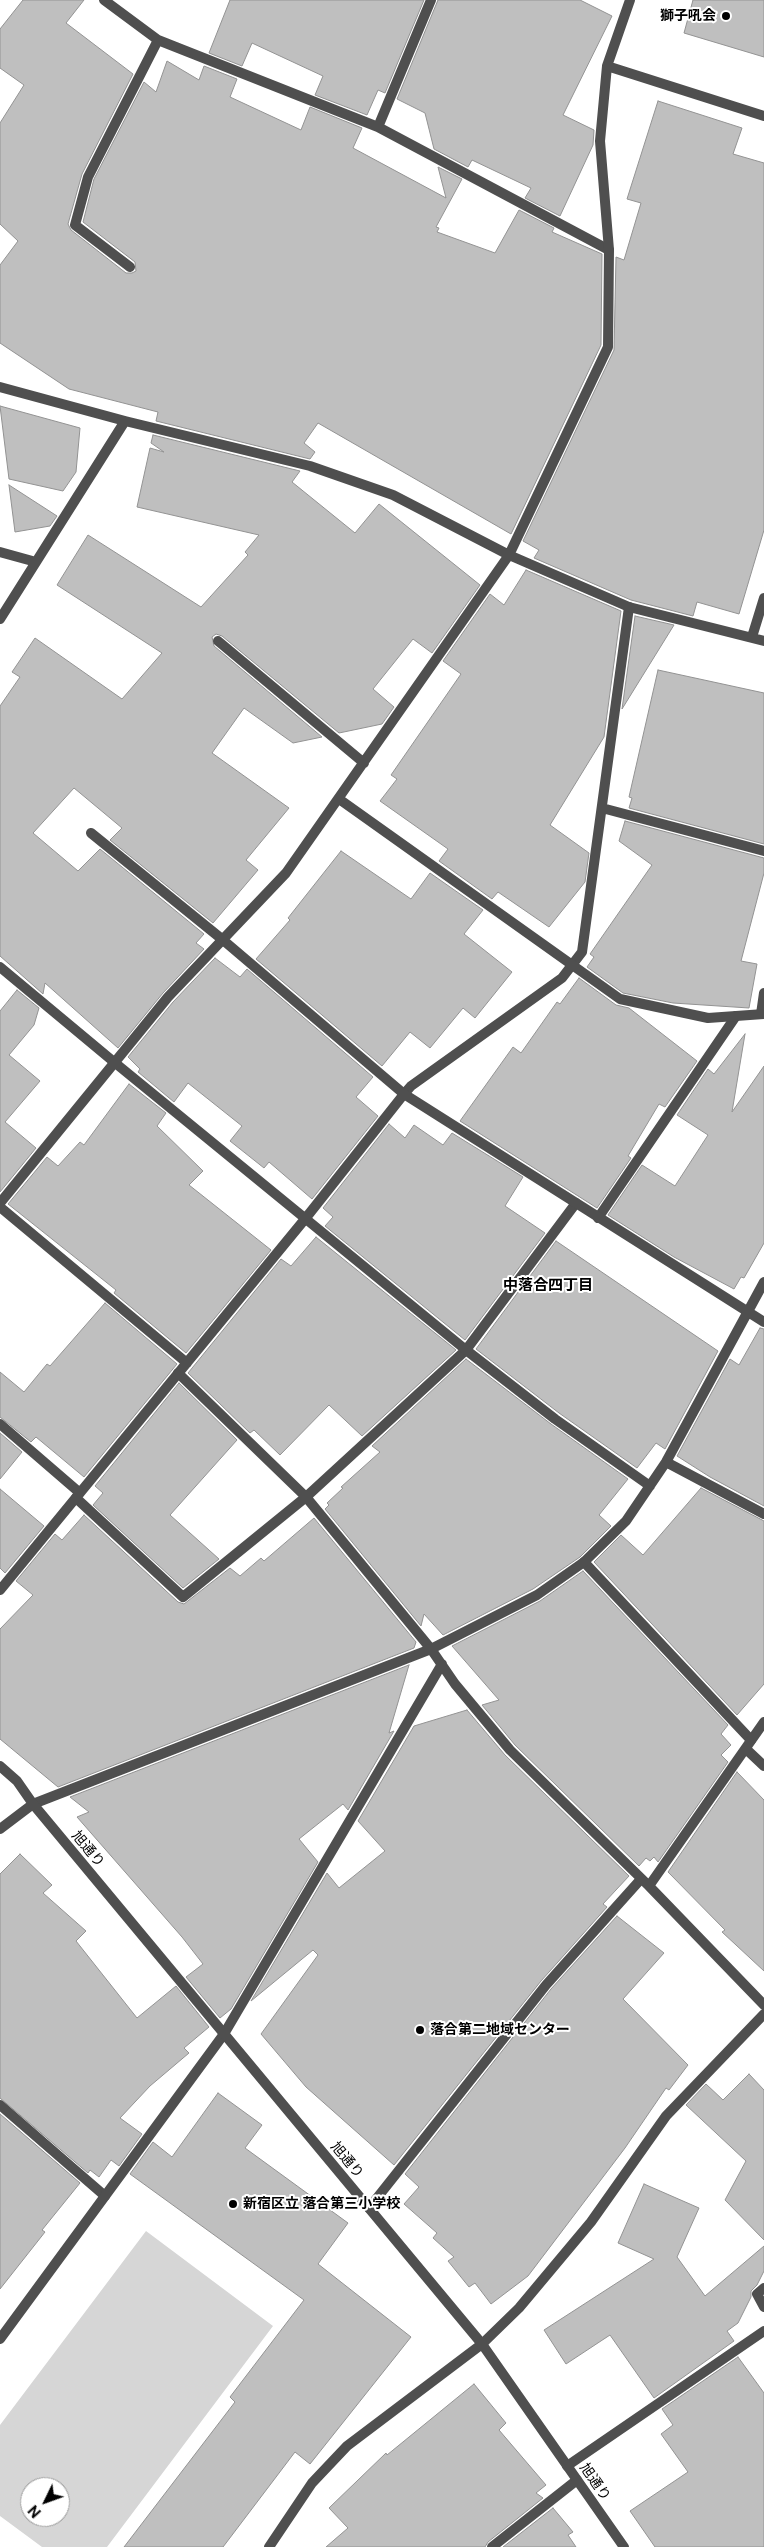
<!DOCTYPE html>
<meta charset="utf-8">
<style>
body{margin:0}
#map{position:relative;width:764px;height:2547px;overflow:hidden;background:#fff;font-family:"Public Sans",sans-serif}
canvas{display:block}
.north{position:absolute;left:20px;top:2477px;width:50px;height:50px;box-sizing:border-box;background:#fff;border:1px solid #999;border-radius:50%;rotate:228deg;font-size:14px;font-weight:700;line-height:20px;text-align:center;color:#000}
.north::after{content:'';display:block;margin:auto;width:18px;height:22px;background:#000;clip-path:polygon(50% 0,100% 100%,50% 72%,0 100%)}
</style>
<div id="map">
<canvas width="764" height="2547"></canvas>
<div class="north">N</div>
</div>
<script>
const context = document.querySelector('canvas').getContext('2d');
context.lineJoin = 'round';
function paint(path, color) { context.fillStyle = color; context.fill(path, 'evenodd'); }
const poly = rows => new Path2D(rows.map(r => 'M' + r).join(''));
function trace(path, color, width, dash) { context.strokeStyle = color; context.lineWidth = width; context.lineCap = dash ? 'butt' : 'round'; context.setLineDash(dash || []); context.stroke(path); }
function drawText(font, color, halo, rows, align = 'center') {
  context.font = font + ' "Public Sans","Noto Sans JP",sans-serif'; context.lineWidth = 4; context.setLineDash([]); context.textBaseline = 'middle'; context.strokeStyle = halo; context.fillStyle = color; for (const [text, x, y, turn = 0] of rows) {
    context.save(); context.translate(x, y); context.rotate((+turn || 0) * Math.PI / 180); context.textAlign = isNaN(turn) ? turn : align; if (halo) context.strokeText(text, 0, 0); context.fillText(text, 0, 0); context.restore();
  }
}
const green = poly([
 [146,2231,273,2326,107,2547,42,2547,0,2516,0,2425],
 [30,2487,60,2487,60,2517,30,2517]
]);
const building = poly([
 [23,0,84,0,66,23,133,74,82,174,68,224,71,230,126,273,132,273,136,271,135,262,83,222,94,179,144,82,156,92,167,61,199,80,204,66,237,79,230,97,301,130,310,107,362,128,353,148,446,198,438,167,462,179,436,227,439,228,437,232,495,253,519,210,554,228,552,232,602,254,601,345,511,534,318,423,304,443,315,452,310,459,156,421,158,412,69,389,0,343,0,265,18,241,0,224,0,123,24,85,0,68,0,29,23,0],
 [230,0,424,0,385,93,378,90,367,115,315,95,323,76,252,43,242,66,209,53,230,0],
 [438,0,580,0,612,16,563,115,594,130,593,145,560,216,525,198,531,188,472,160,468,167,434,149,425,113,397,99,438,0],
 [693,0,764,0,764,57,684,33,693,0],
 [658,101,742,128,733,154,764,163,764,530,739,614,697,602,693,616,631,600,534,558,539,550,523,541,614,350,616,257,624,260,641,203,627,199,658,101],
 [0,406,80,428,76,472,63,491,9,479,0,406],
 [153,435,300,471,292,482,355,533,379,504,480,585,432,653,413,639,373,689,394,707,382,724,339,733,222,636,216,634,212,637,214,646,322,737,293,743,244,708,212,753,289,808,246,860,258,870,213,923,110,840,122,828,74,788,33,833,78,871,100,849,204,934,196,943,204,949,163,993,118,1048,45,983,43,994,0,956,0,706,20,677,12,672,35,638,122,699,162,653,57,585,88,535,201,607,248,555,245,552,259,535,137,507,150,448,164,452,151,443,153,435],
 [9,485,57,516,50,526,15,532,9,485],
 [526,570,621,611,604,737,550,825,589,853,585,882,549,927,498,892,492,899,439,861,448,849,380,801,397,779,391,775,461,674,443,661,490,594,504,605,526,570],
 [635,616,674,625,622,709,635,616],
 [658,670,764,693,764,844,629,808,632,798,629,797,658,670],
 [625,821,764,858,764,873,741,961,757,964,749,1008,673,1003,623,993,587,967,594,957,590,954,652,865,619,841,625,821],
 [341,851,411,899,430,873,483,910,464,934,512,972,475,1018,463,1008,430,1048,410,1032,382,1066,256,959,290,920,288,918,341,851],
 [215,958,240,977,247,969,373,1077,356,1097,378,1116,312,1199,269,1162,264,1168,230,1141,242,1126,188,1083,174,1102,138,1072,140,1069,128,1057,173,1002,215,958],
 [579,978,616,1005,629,1008,697,1061,665,1107,659,1104,628,1156,631,1158,597,1208,460,1121,513,1047,521,1053,557,1002,560,1004,579,978],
 [17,990,39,1008,34,1025,9,1055,40,1081,5,1122,36,1148,0,1192,0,1011,17,990],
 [745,1034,732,1112,764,1066,764,1243,744,1278,741,1277,734,1289,674,1257,608,1215,642,1165,675,1186,708,1135,677,1115,708,1069,714,1074,745,1034],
 [129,1084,166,1113,157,1126,203,1171,189,1185,271,1250,186,1353,114,1293,116,1290,8,1204,47,1157,58,1166,80,1142,84,1145,129,1084],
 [389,1124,405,1138,414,1125,443,1145,452,1133,523,1177,505,1206,545,1233,465,1340,325,1226,333,1217,323,1208,389,1124],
 [316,1237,456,1350,362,1436,329,1405,280,1455,254,1430,250,1433,188,1373,281,1259,291,1266,316,1237],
 [556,1241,718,1351,665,1449,656,1443,637,1468,559,1413,476,1349,556,1241],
 [105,1303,177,1364,84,1477,36,1437,31,1442,0,1417,0,1372,24,1392,47,1364,50,1366,105,1303],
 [760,1328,764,1329,764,1506,710,1477,677,1456,730,1359,739,1365,760,1328],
 [466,1359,551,1424,628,1479,599,1515,611,1526,580,1557,533,1589,443,1635,424,1614,421,1626,325,1509,329,1505,327,1503,343,1488,341,1487,380,1452,372,1446,466,1359],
 [179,1383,237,1440,170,1515,219,1559,183,1588,93,1505,103,1493,95,1486,179,1383],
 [0,1433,22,1452,0,1479,0,1433],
 [701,1488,764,1521,764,1684,737,1715,594,1562,621,1535,643,1555,701,1488],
 [0,1489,44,1526,5,1573,0,1568,0,1489],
 [84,1515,178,1602,184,1604,230,1568,240,1576,261,1558,264,1561,314,1518,416,1642,414,1648,58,1787,0,1739,0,1629,33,1595,16,1581,55,1534,62,1540,84,1515],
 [583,1571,728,1725,721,1734,731,1745,721,1755,728,1762,658,1862,654,1857,650,1861,646,1858,639,1866,515,1745,482,1705,499,1700,452,1646,540,1601,583,1571],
 [409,1665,389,1733,394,1731,348,1810,343,1804,299,1839,318,1862,231,2009,220,2018,186,1977,203,1964,182,1937,77,1817,89,1812,70,1797,409,1665],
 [467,1710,505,1755,629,1876,603,1904,607,1907,541,1981,394,2165,306,2087,261,2034,318,1955,313,1950,251,2001,327,1873,339,1888,385,1851,358,1821,414,1726,467,1710],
 [737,1772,764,1800,764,1971,722,1932,725,1930,668,1872,737,1772],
 [20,1854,52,1885,43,1893,86,1931,76,1941,137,2018,176,1986,209,2027,184,2048,189,2053,150,2086,120,2118,142,2134,119,2166,111,2160,99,2177,90,2170,88,2173,0,2098,0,1874,20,1854],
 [617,1916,664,1953,623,1999,688,2065,669,2090,666,2088,625,2148,528,2276,491,2304,475,2283,469,2287,448,2261,454,2257,433,2238,437,2233,404,2204,419,2187,405,2174,551,1989,617,1916],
 [749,2074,764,2090,764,2240,725,2200,746,2161,686,2105,706,2084,723,2100,749,2074],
 [218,2093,262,2125,245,2148,348,2223,318,2264,411,2337,310,2464,295,2452,223,2547,124,2547,235,2402,230,2397,304,2300,130,2174,153,2142,172,2157,218,2093],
 [0,2114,80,2183,42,2230,45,2232,0,2289,0,2114],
 [644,2184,699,2208,677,2257,705,2296,764,2246,764,2271,757,2285,751,2291,751,2297,738,2323,727,2331,734,2341,654,2398,610,2335,566,2364,544,2330,654,2259,618,2243,644,2184],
 [738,2357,764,2393,764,2547,655,2547,630,2511,688,2472,661,2434,673,2425,662,2409,738,2357],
 [474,2384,506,2423,499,2430,546,2485,536,2493,543,2498,488,2542,485,2547,326,2547,348,2528,329,2508,386,2453,387,2455,474,2384],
 [553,2508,573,2532,568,2535,576,2547,503,2547,553,2508]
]);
const service = poly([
 [104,0,158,40,378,127,609,250],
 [378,127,431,0],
 [130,267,75,225,88,177,158,40],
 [602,808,764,851],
 [0,967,114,1062],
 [761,1014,764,993],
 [404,1094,411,1086,562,978,582,952,629,607],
 [598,1218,736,1016],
 [178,1373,306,1497,431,1649],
 [76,1498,183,1597,306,1497,466,1350,576,1203],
 [584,1562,751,1740],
 [0,2105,105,2196],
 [369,2208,546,1985,641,1879],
 [764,2288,757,2294,764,2307],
 [567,2466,764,2331],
 [492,2547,577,2480]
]);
const minor = poly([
 [607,66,764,116],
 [0,387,125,421,310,466,393,495,509,555,629,607,764,641],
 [0,552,36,562],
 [0,619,125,421],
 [752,637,764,598],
 [218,641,364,763],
 [339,799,620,999,708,1018,764,1014],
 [91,833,223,940,404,1094,764,1322],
 [114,1062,466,1350,555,1419,650,1486],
 [0,1203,168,997,286,873,509,555,608,347,609,250,600,141,607,66,630,0],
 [0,1207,187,1363],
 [0,1424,80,1493],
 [666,1462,764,1514],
 [0,1590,305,1219,404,1094],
 [431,1649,455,1684,510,1750,649,1886,764,2005],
 [746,1749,764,1766],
 [0,1766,17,1781,33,1804],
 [0,1829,33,1804,431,1649,537,1595,584,1562,626,1521,666,1462,764,1282],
 [649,1886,764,1722],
 [0,2339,224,2034,442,1664],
 [269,2547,312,2483,347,2446,482,2344,519,2308,591,2222,666,2116,764,2014]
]);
const tertiary = poly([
 [33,1804,482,2344,624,2547]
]);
const markers = [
 [726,16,5,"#000"],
 [420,2030,5,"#000"],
 [233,2204,5,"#000"]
];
const poiNames = [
 ["獅子吼会",716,16,"right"],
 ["落合第二地域センター",430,2030],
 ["新宿区立 落合第三小学校",243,2204]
];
const streetNames = [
 ["旭通り",88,1849,50],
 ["旭通り",347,2160,50],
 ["旭通り",595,2482,55]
];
const neighbourhoodNames = [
 ["中落合四丁目",548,1285]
];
paint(green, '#d6d6d6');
paint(building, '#bfbfbf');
trace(building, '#939393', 1);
trace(service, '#4f4f4f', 10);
trace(minor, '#4f4f4f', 10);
trace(tertiary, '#4f4f4f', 10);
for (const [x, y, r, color] of markers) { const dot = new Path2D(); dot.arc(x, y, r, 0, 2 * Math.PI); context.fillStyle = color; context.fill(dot); trace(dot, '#fff', 2); }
drawText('bold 14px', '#000', '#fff', poiNames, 'left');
drawText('14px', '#000', '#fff', streetNames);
drawText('bold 15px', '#000', '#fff', neighbourhoodNames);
</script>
